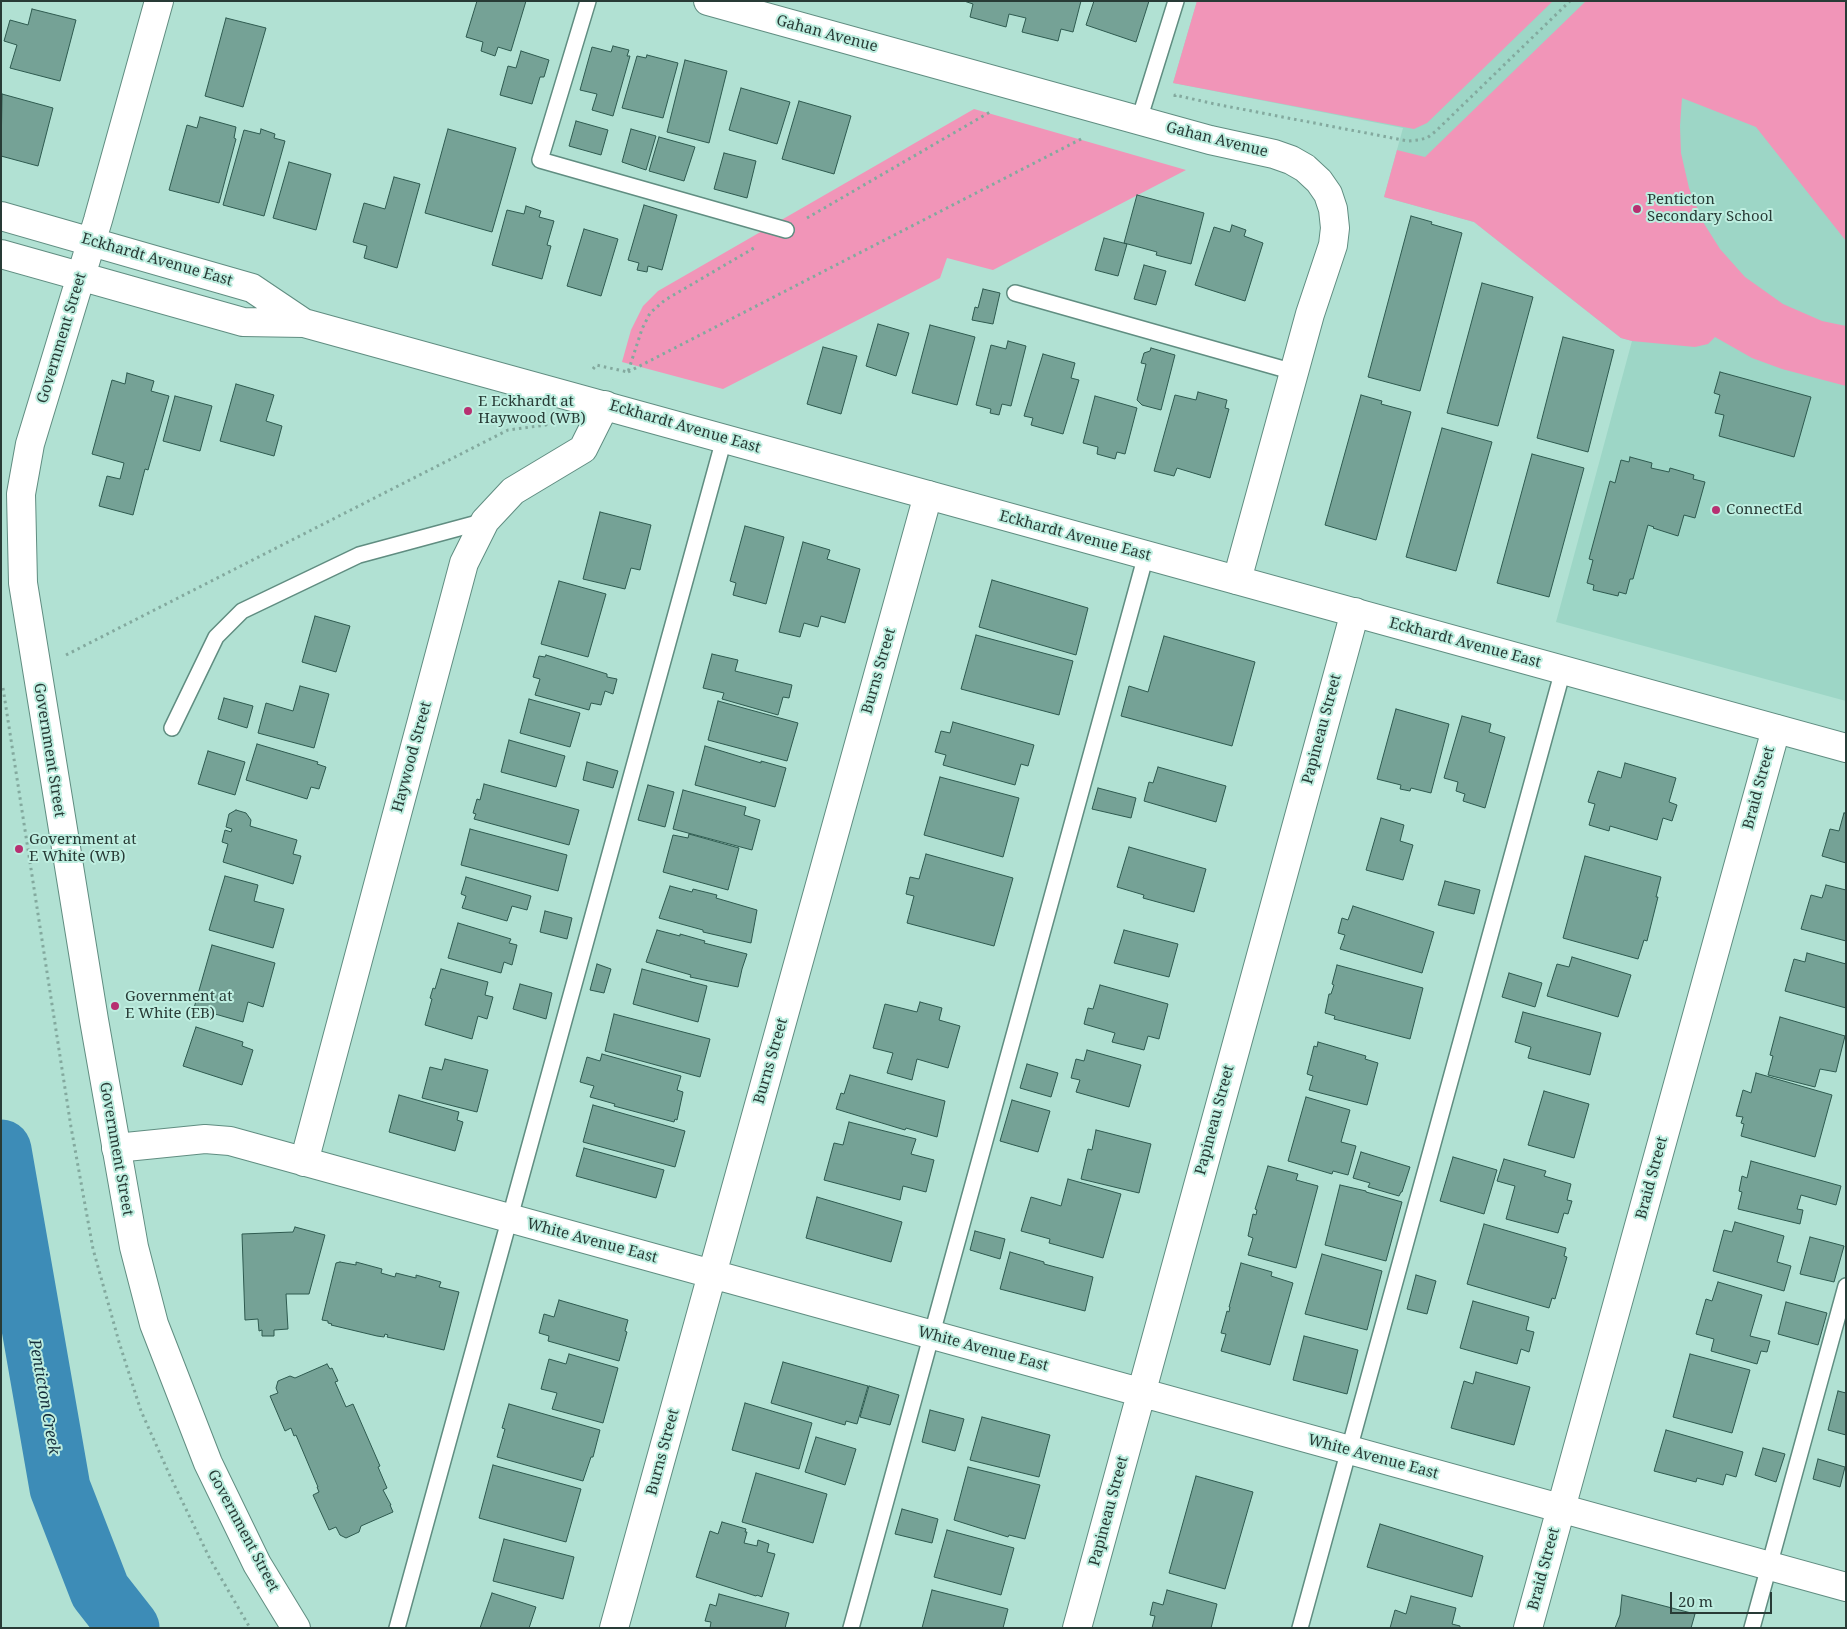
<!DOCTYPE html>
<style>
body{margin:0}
#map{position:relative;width:1847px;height:1629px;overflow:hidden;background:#b1e1d3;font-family:"Noto Serif",serif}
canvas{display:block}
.frame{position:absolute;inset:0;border:2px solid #283b36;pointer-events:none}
.scale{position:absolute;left:1670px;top:1592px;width:102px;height:22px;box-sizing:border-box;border:2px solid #283b36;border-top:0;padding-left:6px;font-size:15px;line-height:18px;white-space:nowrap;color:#283b36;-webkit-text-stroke:4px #beeee0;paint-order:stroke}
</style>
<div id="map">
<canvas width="1847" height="1629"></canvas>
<div class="frame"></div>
<div class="scale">20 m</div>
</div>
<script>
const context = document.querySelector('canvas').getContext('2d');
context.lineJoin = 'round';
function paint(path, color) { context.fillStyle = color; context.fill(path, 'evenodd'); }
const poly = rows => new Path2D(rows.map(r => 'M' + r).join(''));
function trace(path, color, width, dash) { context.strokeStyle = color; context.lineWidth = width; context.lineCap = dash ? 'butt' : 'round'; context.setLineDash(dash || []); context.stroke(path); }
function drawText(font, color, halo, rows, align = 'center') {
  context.font = font + ' "Noto Serif",serif'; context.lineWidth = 4; context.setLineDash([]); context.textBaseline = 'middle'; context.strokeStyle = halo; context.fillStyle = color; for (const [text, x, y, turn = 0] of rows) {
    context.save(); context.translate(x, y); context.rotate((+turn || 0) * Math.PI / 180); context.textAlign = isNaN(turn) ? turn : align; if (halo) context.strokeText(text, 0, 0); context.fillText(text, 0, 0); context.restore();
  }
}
const built = poly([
 [1197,1,1846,1,1846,701,1556,622,1632,341,1621,338,1474,222,1384,197,1403,128,1173,83]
]);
const green = poly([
 [1197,1,1553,1,1427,123,1414,129,1173,83],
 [1586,1,1846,1,1846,241,1756,127,1682,98,1680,126,1681,153,1689,188,1703,222,1720,249,1745,277,1783,304,1822,321,1846,326,1846,386,1782,369,1752,358,1715,337,1708,344,1695,347,1632,341,1621,338,1474,222,1384,197,1397,150,1425,157],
 [974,109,1186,170,993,270,947,258,940,278,723,389,622,362,631,330,643,306,658,291]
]);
const river = poly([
 [1,1150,60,1488,100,1591,129,1628]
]);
const building = poly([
 [477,1,526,1,511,51,498,47,495,56,481,51,483,42,466,37,477,1],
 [964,1,1081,1,1073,32,1061,29,1058,41,1022,32,1026,18,1009,14,1006,27,970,17,973,4,964,1],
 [1094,1,1149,1,1136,42,1086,25,1094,1],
 [32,9,76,20,60,81,10,68,17,45,4,41,10,20,28,25,32,9],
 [226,18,266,28,243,107,205,96,226,18],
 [613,46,629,50,627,56,630,56,613,116,592,110,597,94,580,90,592,47,611,52,613,46],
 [521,51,549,60,544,77,540,77,532,104,500,95,508,66,516,68,521,51],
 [647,55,678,63,663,118,622,108,637,56,646,58,647,55],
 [685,60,727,71,709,143,667,132,685,60],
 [741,88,790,102,777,144,729,130,741,88],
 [2,94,53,108,38,166,1,156,2,94],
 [799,101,851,116,834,174,782,159,799,101],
 [200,117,236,127,234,138,236,139,219,203,169,190,187,125,197,128,200,117],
 [576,121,608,130,601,155,569,146,576,121],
 [261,129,275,134,274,138,285,141,264,216,223,205,244,130,260,134,261,129],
 [448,129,516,148,492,232,425,213,448,129],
 [631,129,656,136,646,170,622,162,631,129],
 [659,137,695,147,684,181,649,171,659,137],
 [724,153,756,161,747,198,714,189,724,153],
 [289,162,331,174,316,230,273,218,289,162],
 [394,177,420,184,397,268,364,258,367,246,353,242,364,203,385,209,394,177],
 [1137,195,1204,213,1191,264,1156,255,1157,252,1124,243,1137,195],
 [644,205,677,215,662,270,648,266,647,272,637,270,639,263,628,260,644,205],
 [526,206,541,211,539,217,554,221,547,245,551,246,542,279,492,265,507,210,524,214,526,206],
 [1411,216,1432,222,1431,224,1462,233,1420,391,1368,377,1411,216],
 [1232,225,1246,230,1244,236,1263,243,1245,301,1195,285,1214,227,1230,232,1232,225],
 [584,229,618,239,601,296,567,286,584,229],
 [1104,238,1127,244,1118,276,1095,270,1104,238],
 [1144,265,1166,271,1156,305,1134,299,1144,265],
 [1482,283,1533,297,1498,426,1447,413,1482,283],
 [983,289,1000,293,993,324,972,320,975,307,978,308,983,289],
 [878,324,909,333,896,376,866,366,878,324],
 [930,325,975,337,957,405,912,393,930,325],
 [1563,337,1614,350,1588,452,1537,438,1563,337],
 [1008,341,1026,346,1011,406,1002,404,999,415,990,413,991,409,976,405,991,345,1006,349,1008,341],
 [823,347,857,356,841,414,807,404,823,347],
 [1151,348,1175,355,1161,410,1142,405,1137,400,1146,364,1141,363,1144,353,1150,351,1151,348],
 [1043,354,1075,363,1071,378,1079,380,1063,434,1031,425,1033,418,1024,416,1043,354],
 [1720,372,1811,397,1794,457,1719,436,1724,415,1715,413,1720,395,1714,393,1720,372],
 [127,373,154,381,151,391,169,396,148,470,145,469,133,515,99,506,107,476,120,479,124,463,92,454,112,380,125,384,127,373],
 [236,384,274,395,266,421,282,426,274,456,220,441,236,384],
 [1198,392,1227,400,1225,408,1229,409,1210,478,1177,468,1174,476,1154,471,1175,395,1196,400,1198,392],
 [1361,395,1382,401,1381,404,1411,412,1376,540,1325,525,1361,395],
 [175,396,212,406,200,451,163,441,175,396],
 [1095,396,1137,408,1125,454,1117,452,1115,459,1097,454,1098,447,1083,443,1095,396],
 [1442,428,1492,442,1456,571,1406,557,1442,428],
 [1532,454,1584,468,1549,597,1497,583,1532,454],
 [1630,457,1652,463,1651,468,1669,472,1670,468,1694,475,1693,479,1705,482,1695,518,1684,515,1678,536,1653,528,1654,527,1648,525,1633,579,1630,579,1626,594,1619,592,1618,596,1593,590,1594,585,1587,583,1593,560,1589,559,1610,481,1615,483,1621,460,1629,462,1630,457],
 [600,512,651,525,640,570,631,568,625,589,583,579,600,512],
 [745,526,784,537,766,604,733,595,736,583,730,581,745,526],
 [803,542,830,550,827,559,860,569,845,623,821,616,818,627,804,623,800,637,779,632,803,542],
 [992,580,1088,608,1076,655,979,627,992,580],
 [559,581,606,594,588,657,541,644,559,581],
 [315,616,350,626,336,672,302,662,315,616],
 [976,635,1073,661,1059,715,961,689,976,635],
 [1164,636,1255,662,1232,746,1121,716,1129,686,1148,692,1164,636],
 [712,654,738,660,735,671,792,685,789,698,783,697,778,715,722,699,724,693,703,688,712,654],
 [546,655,607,674,607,677,617,679,613,694,605,691,601,705,591,703,589,710,535,695,540,679,533,677,539,656,545,657,546,655],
 [300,686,329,694,314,748,258,733,266,703,293,711,300,686],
 [224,698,253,706,247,728,218,719,224,698],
 [529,699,580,713,570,747,520,733,529,699],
 [718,701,798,723,787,761,708,740,718,701],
 [1396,709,1449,724,1431,793,1411,788,1410,791,1400,789,1401,785,1377,779,1396,709],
 [1462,716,1491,724,1489,732,1505,737,1485,808,1463,801,1465,794,1456,791,1458,782,1444,778,1462,716],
 [953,722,1034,745,1028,766,1021,764,1015,785,943,765,946,755,935,752,941,731,950,733,953,722],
 [509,740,565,756,556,787,501,772,509,740],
 [257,744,318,762,317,764,326,767,319,789,311,787,307,799,246,780,257,744],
 [705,746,761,763,761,761,786,768,775,807,695,785,705,746],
 [208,751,245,762,235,795,198,784,208,751],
 [587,762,618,771,613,788,583,780,587,762],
 [1625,763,1676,778,1669,802,1677,805,1672,821,1663,818,1657,840,1610,826,1609,831,1589,825,1595,804,1588,802,1598,771,1621,778,1625,763],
 [1158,767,1226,786,1216,822,1144,801,1149,782,1153,783,1158,767],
 [940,777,1019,798,1003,857,924,835,940,777],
 [484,784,579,810,569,845,474,819,476,814,473,813,477,799,480,800,484,784],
 [648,785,674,792,665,827,638,820,648,785],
 [1098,788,1136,798,1131,818,1092,809,1098,788],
 [683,790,746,807,744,815,760,820,752,850,673,829,683,790],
 [236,810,246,813,251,820,250,826,297,840,293,854,301,856,293,884,223,862,228,844,222,842,225,830,231,832,232,829,226,827,229,814,236,810],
 [1844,813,1846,813,1846,863,1822,856,1830,829,1839,831,1844,813],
 [1381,818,1404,825,1400,841,1413,845,1403,880,1366,870,1381,818],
 [470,829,567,855,558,891,461,865,470,829],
 [689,834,739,848,728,890,663,872,673,835,688,838,689,834],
 [1129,847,1206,869,1194,912,1143,898,1144,895,1117,887,1129,847],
 [926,854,1013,878,994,946,907,923,914,896,906,894,910,877,919,879,926,854],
 [1585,856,1661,877,1656,897,1658,897,1647,941,1644,940,1638,959,1563,938,1585,856],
 [225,876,258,885,254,901,284,909,273,948,209,930,225,876],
 [466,877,531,896,527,910,512,906,507,921,462,908,466,896,461,894,466,877],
 [1445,881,1480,890,1474,914,1438,905,1445,881],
 [1826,885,1846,890,1846,941,1801,929,1811,895,1822,898,1826,885],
 [670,886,692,892,693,889,717,895,716,898,757,910,751,943,703,932,703,930,659,918,670,886],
 [1353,906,1434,932,1422,973,1340,949,1345,935,1338,933,1342,918,1348,920,1353,906],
 [545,911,572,918,567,939,540,932,545,911],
 [458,923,511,939,509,943,517,945,512,965,504,962,501,973,448,958,458,923],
 [657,930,680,936,680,934,705,941,704,943,747,954,742,969,738,987,690,977,691,975,646,962,657,930],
 [1124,930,1178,944,1169,977,1114,963,1124,930],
 [212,945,275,963,263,1007,248,1002,243,1022,194,1008,212,945],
 [1807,953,1846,964,1846,1008,1785,991,1794,959,1805,962,1807,953],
 [1572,957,1631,975,1618,1017,1547,996,1557,964,1569,967,1572,957],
 [597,964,611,969,604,993,590,990,597,964],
 [1337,965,1423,988,1410,1039,1334,1019,1335,1016,1325,1013,1329,994,1331,994,1334,985,1332,984,1337,965],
 [441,969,488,982,485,995,493,997,487,1019,478,1016,472,1039,425,1025,432,999,430,998,433,988,435,989,441,969],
 [642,969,707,986,698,1022,633,1004,642,969],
 [1509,973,1542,983,1535,1007,1502,997,1509,973],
 [520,984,552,993,546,1019,513,1009,520,984],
 [1100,985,1168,1004,1159,1039,1148,1036,1144,1050,1112,1042,1115,1033,1084,1024,1088,1008,1093,1009,1100,985],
 [920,1002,942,1008,939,1020,960,1026,948,1068,917,1059,912,1080,887,1073,893,1053,873,1048,885,1004,917,1012,920,1002],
 [1523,1012,1601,1033,1590,1075,1528,1058,1531,1047,1515,1042,1523,1012],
 [614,1014,710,1039,700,1077,605,1051,614,1014],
 [1780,1017,1845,1036,1836,1072,1820,1069,1815,1087,1768,1075,1773,1056,1770,1055,1780,1017],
 [196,1027,243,1042,242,1046,253,1050,242,1085,183,1066,196,1027],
 [1318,1042,1366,1056,1365,1059,1378,1063,1367,1105,1309,1090,1313,1076,1307,1074,1314,1046,1317,1047,1318,1042],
 [1087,1050,1141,1065,1129,1107,1076,1092,1080,1080,1071,1078,1076,1059,1084,1061,1087,1050],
 [602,1054,681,1076,677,1090,683,1092,677,1120,675,1119,674,1122,614,1106,615,1104,590,1097,594,1086,580,1082,587,1057,600,1061,602,1054],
 [445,1059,488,1070,477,1112,422,1098,430,1067,442,1070,445,1059],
 [1027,1064,1058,1073,1051,1097,1020,1088,1027,1064],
 [1756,1073,1832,1095,1815,1157,1741,1136,1744,1124,1741,1123,1743,1117,1736,1116,1743,1090,1751,1093,1756,1073],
 [850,1075,945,1101,937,1137,906,1128,905,1130,836,1109,841,1093,844,1094,850,1075],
 [1544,1091,1589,1104,1574,1158,1528,1145,1544,1091],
 [399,1095,459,1112,457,1120,463,1122,455,1151,389,1132,399,1095],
 [1306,1097,1350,1110,1341,1142,1356,1146,1348,1175,1333,1171,1332,1174,1288,1161,1306,1097],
 [1012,1100,1050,1111,1038,1152,1000,1141,1012,1100],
 [593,1105,685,1131,675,1167,583,1142,593,1105],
 [849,1122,916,1139,911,1154,934,1160,926,1192,903,1186,900,1200,824,1180,834,1143,843,1145,849,1122],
 [1096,1130,1151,1144,1139,1193,1081,1179,1088,1149,1092,1150,1096,1130],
 [584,1148,664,1170,656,1198,576,1176,584,1148],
 [1361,1152,1410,1167,1402,1192,1401,1192,1399,1196,1368,1187,1370,1183,1353,1178,1361,1152],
 [1453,1157,1497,1170,1484,1214,1440,1201,1453,1157],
 [1504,1159,1546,1171,1544,1176,1571,1184,1567,1200,1572,1201,1568,1214,1564,1213,1558,1233,1506,1219,1515,1186,1497,1181,1504,1159],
 [1751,1161,1841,1186,1836,1205,1801,1195,1797,1209,1803,1210,1800,1224,1738,1209,1742,1192,1739,1191,1742,1176,1747,1178,1751,1161],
 [1268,1166,1298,1174,1296,1180,1318,1186,1296,1268,1248,1255,1253,1238,1248,1236,1253,1214,1256,1215,1257,1210,1255,1209,1268,1166],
 [1068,1179,1121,1194,1103,1258,1049,1243,1050,1239,1021,1231,1031,1197,1061,1206,1068,1179],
 [1340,1185,1366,1191,1366,1192,1402,1202,1386,1261,1325,1245,1340,1185],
 [817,1197,902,1222,891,1262,806,1238,817,1197],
 [1735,1222,1784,1236,1777,1262,1791,1266,1784,1291,1713,1271,1724,1230,1732,1232,1735,1222],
 [1484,1224,1566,1248,1564,1256,1567,1257,1555,1299,1552,1298,1549,1308,1467,1284,1484,1224],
 [295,1227,325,1235,309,1294,286,1294,288,1329,274,1330,274,1336,262,1336,262,1330,259,1331,258,1319,245,1320,242,1234,293,1232,295,1227],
 [975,1231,1005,1239,1000,1259,970,1250,975,1231],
 [1810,1237,1844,1246,1834,1282,1800,1274,1810,1237],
 [1010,1252,1044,1262,1044,1264,1093,1277,1085,1311,1000,1289,1010,1252],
 [1322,1254,1382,1271,1367,1330,1305,1314,1322,1254],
 [340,1262,356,1265,356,1262,382,1269,381,1273,395,1277,396,1273,416,1278,416,1275,441,1282,439,1287,459,1292,444,1350,387,1337,388,1335,385,1334,384,1337,377,1336,331,1325,332,1324,328,1323,328,1321,322,1320,336,1263,340,1262],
 [1241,1263,1272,1272,1271,1276,1293,1283,1270,1365,1221,1351,1226,1334,1221,1333,1227,1311,1229,1312,1230,1307,1229,1307,1241,1263],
 [1416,1275,1436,1281,1427,1314,1407,1309,1416,1275],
 [1718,1282,1762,1295,1750,1336,1770,1341,1767,1352,1761,1351,1757,1364,1711,1351,1714,1339,1696,1334,1706,1299,1712,1301,1718,1282],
 [559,1300,628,1320,625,1331,627,1332,619,1361,548,1341,549,1336,539,1333,544,1314,554,1317,559,1300],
 [1473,1301,1529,1317,1526,1330,1534,1332,1529,1352,1521,1349,1517,1364,1460,1348,1473,1301],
 [1786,1302,1827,1313,1818,1345,1778,1334,1786,1302],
 [1304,1336,1358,1350,1347,1394,1293,1380,1304,1336],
 [569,1354,618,1368,603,1423,552,1409,557,1393,541,1389,549,1359,566,1364,569,1354],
 [1690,1354,1750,1370,1732,1433,1673,1417,1690,1354],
 [783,1362,868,1386,857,1424,846,1421,845,1425,771,1403,783,1362],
 [327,1364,330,1369,332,1368,338,1381,335,1382,346,1407,353,1404,380,1466,378,1467,387,1488,383,1490,391,1505,390,1505,393,1512,361,1526,359,1532,346,1538,340,1535,336,1527,329,1530,313,1495,319,1492,317,1487,318,1487,296,1435,294,1436,291,1428,285,1431,270,1396,278,1393,276,1388,278,1381,290,1376,295,1378,327,1364],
 [1476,1372,1530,1387,1514,1445,1451,1428,1464,1381,1473,1384,1476,1372],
 [869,1386,899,1395,890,1425,860,1417,869,1386],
 [1838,1391,1846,1393,1846,1435,1828,1430,1838,1391],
 [745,1403,812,1423,799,1469,732,1450,745,1403],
 [509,1404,600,1430,593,1457,591,1457,583,1481,497,1457,505,1429,502,1428,509,1404],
 [930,1410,964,1419,955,1451,922,1442,930,1410],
 [982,1417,1050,1435,1039,1477,970,1460,982,1417],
 [1666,1430,1743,1452,1736,1477,1726,1474,1723,1485,1697,1478,1696,1482,1654,1471,1666,1430],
 [816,1437,856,1449,845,1485,805,1472,816,1437],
 [1763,1448,1785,1454,1776,1482,1755,1475,1763,1448],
 [1818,1459,1845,1467,1840,1487,1813,1479,1818,1459],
 [493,1465,581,1489,566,1542,479,1518,493,1465],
 [968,1467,1040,1485,1025,1539,1009,1535,1008,1537,954,1520,968,1467],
 [756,1473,827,1494,813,1543,742,1522,756,1473],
 [1196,1476,1253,1492,1225,1589,1169,1573,1196,1476],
 [902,1509,938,1519,932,1543,895,1534,902,1509],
 [722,1522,746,1529,745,1532,747,1532,744,1543,757,1546,758,1540,769,1544,767,1552,775,1554,762,1597,757,1595,756,1596,696,1577,710,1531,718,1534,722,1522],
 [1380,1524,1483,1556,1472,1597,1367,1567,1380,1524],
 [947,1530,1014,1548,1001,1595,934,1577,947,1530],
 [504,1539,574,1557,563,1599,493,1581,504,1539],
 [932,1590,1008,1609,1003,1628,922,1628,932,1590],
 [1167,1590,1217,1604,1211,1628,1152,1628,1155,1616,1150,1615,1153,1602,1163,1605,1167,1590],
 [492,1593,536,1607,529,1628,480,1628,492,1593],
 [719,1594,789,1613,785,1628,710,1628,711,1622,705,1621,710,1604,716,1606,719,1594],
 [1622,1595,1695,1614,1691,1628,1615,1628,1620,1615,1622,1595],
 [1411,1596,1456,1608,1452,1624,1460,1626,1460,1628,1390,1628,1395,1610,1406,1614,1411,1596]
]);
const path = poly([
 [1175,97,1175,95,1215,104,1408,141,1418,140,1427,138,1436,131,1570,1],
 [807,218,990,112],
 [593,369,596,365,628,372,642,329,650,313,665,300,754,248],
 [628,372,1083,138],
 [66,655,508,430,546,425,548,422],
 [3,688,71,1127,93,1249,119,1342,141,1411,171,1478,210,1559,250,1628]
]);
const lane = poly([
 [588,1,540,160,786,230],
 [1139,120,1176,1],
 [1015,293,1294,372],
 [172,728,216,637,242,611,359,555,485,521],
 [397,1628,724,439],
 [851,1628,1146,555],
 [1300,1628,1563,670],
 [1752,1628,1846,1286]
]);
const street = poly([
 [708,1,1210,140,1274,154,1291,160,1305,168,1319,181,1328,194,1333,209,1335,228,1333,245,1310,314,1237,580],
 [116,1148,205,1139,230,1141,1846,1587],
 [304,1162,464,563,485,521,513,491,583,449,605,405],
 [614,1628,928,495],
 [1077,1628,1355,612],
 [1528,1628,1776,729]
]);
const secondary = poly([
 [159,1,98,220,30,444,21,494,23,583,94,1020,134,1247,154,1324,208,1463,257,1564,296,1628],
 [1,216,252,288,304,323],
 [1,254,243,322,304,323,1846,748]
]);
const markers = [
 [1637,209,5,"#b73071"],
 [468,411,5,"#b73071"],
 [1716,510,5,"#b73071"],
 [19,849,5,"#b73071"],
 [115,1006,5,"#b73071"]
];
const streetNames = [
 ["Gahan Avenue",827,34,15],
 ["Gahan Avenue",1217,140,14],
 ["Eckhardt Avenue East",157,260,16],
 ["Government Street",62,338,-73],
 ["Eckhardt Avenue East",685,427,16],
 ["Eckhardt Avenue East",1075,536,15],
 ["Eckhardt Avenue East",1465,643,15],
 ["Burns Street",879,671,-74],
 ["Papineau Street",1322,729,-75],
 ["Government Street",49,750,81],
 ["Haywood Street",412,757,-75],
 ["Braid Street",1759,788,-75],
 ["Burns Street",771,1061,-74],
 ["Papineau Street",1215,1120,-75],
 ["Government Street",116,1149,80],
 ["Braid Street",1652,1178,-75],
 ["White Avenue East",592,1241,15],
 ["White Avenue East",983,1349,15],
 ["Burns Street",663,1452,-75],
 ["White Avenue East",1373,1457,15],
 ["Papineau Street",1109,1511,-75],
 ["Government Street",243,1531,62],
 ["Braid Street",1544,1569,-75]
];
const poiNames = [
 ["Penticton",1647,200],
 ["Secondary School",1647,217],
 ["E Eckhardt at",478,402],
 ["Haywood (WB)",478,419],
 ["ConnectEd",1726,510],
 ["Government at",29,840],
 ["E White (WB)",29,857],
 ["Government at",125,997],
 ["E White (EB)",125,1014]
];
const waterNames = [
 ["Penticton Creek",44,1397,80]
];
paint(built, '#9dd6c6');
paint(green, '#f195b8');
trace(river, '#3d8cb7', 61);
paint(building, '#75a296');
trace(building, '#2e5a4f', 1);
trace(lane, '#608d81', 18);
trace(street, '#608d81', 30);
trace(secondary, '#608d81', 30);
trace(path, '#83a99e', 3, [2.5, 4]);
trace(lane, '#fff', 15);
trace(street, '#fff', 28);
trace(secondary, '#fff', 28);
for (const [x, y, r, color] of markers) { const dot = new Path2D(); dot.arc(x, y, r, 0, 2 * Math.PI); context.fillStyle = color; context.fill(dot); trace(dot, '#beeee0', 2); }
drawText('15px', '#283b36', '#beeee0', streetNames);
drawText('15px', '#283b36', '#beeee0', poiNames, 'left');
drawText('italic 16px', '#152d3b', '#beeee0', waterNames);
</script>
